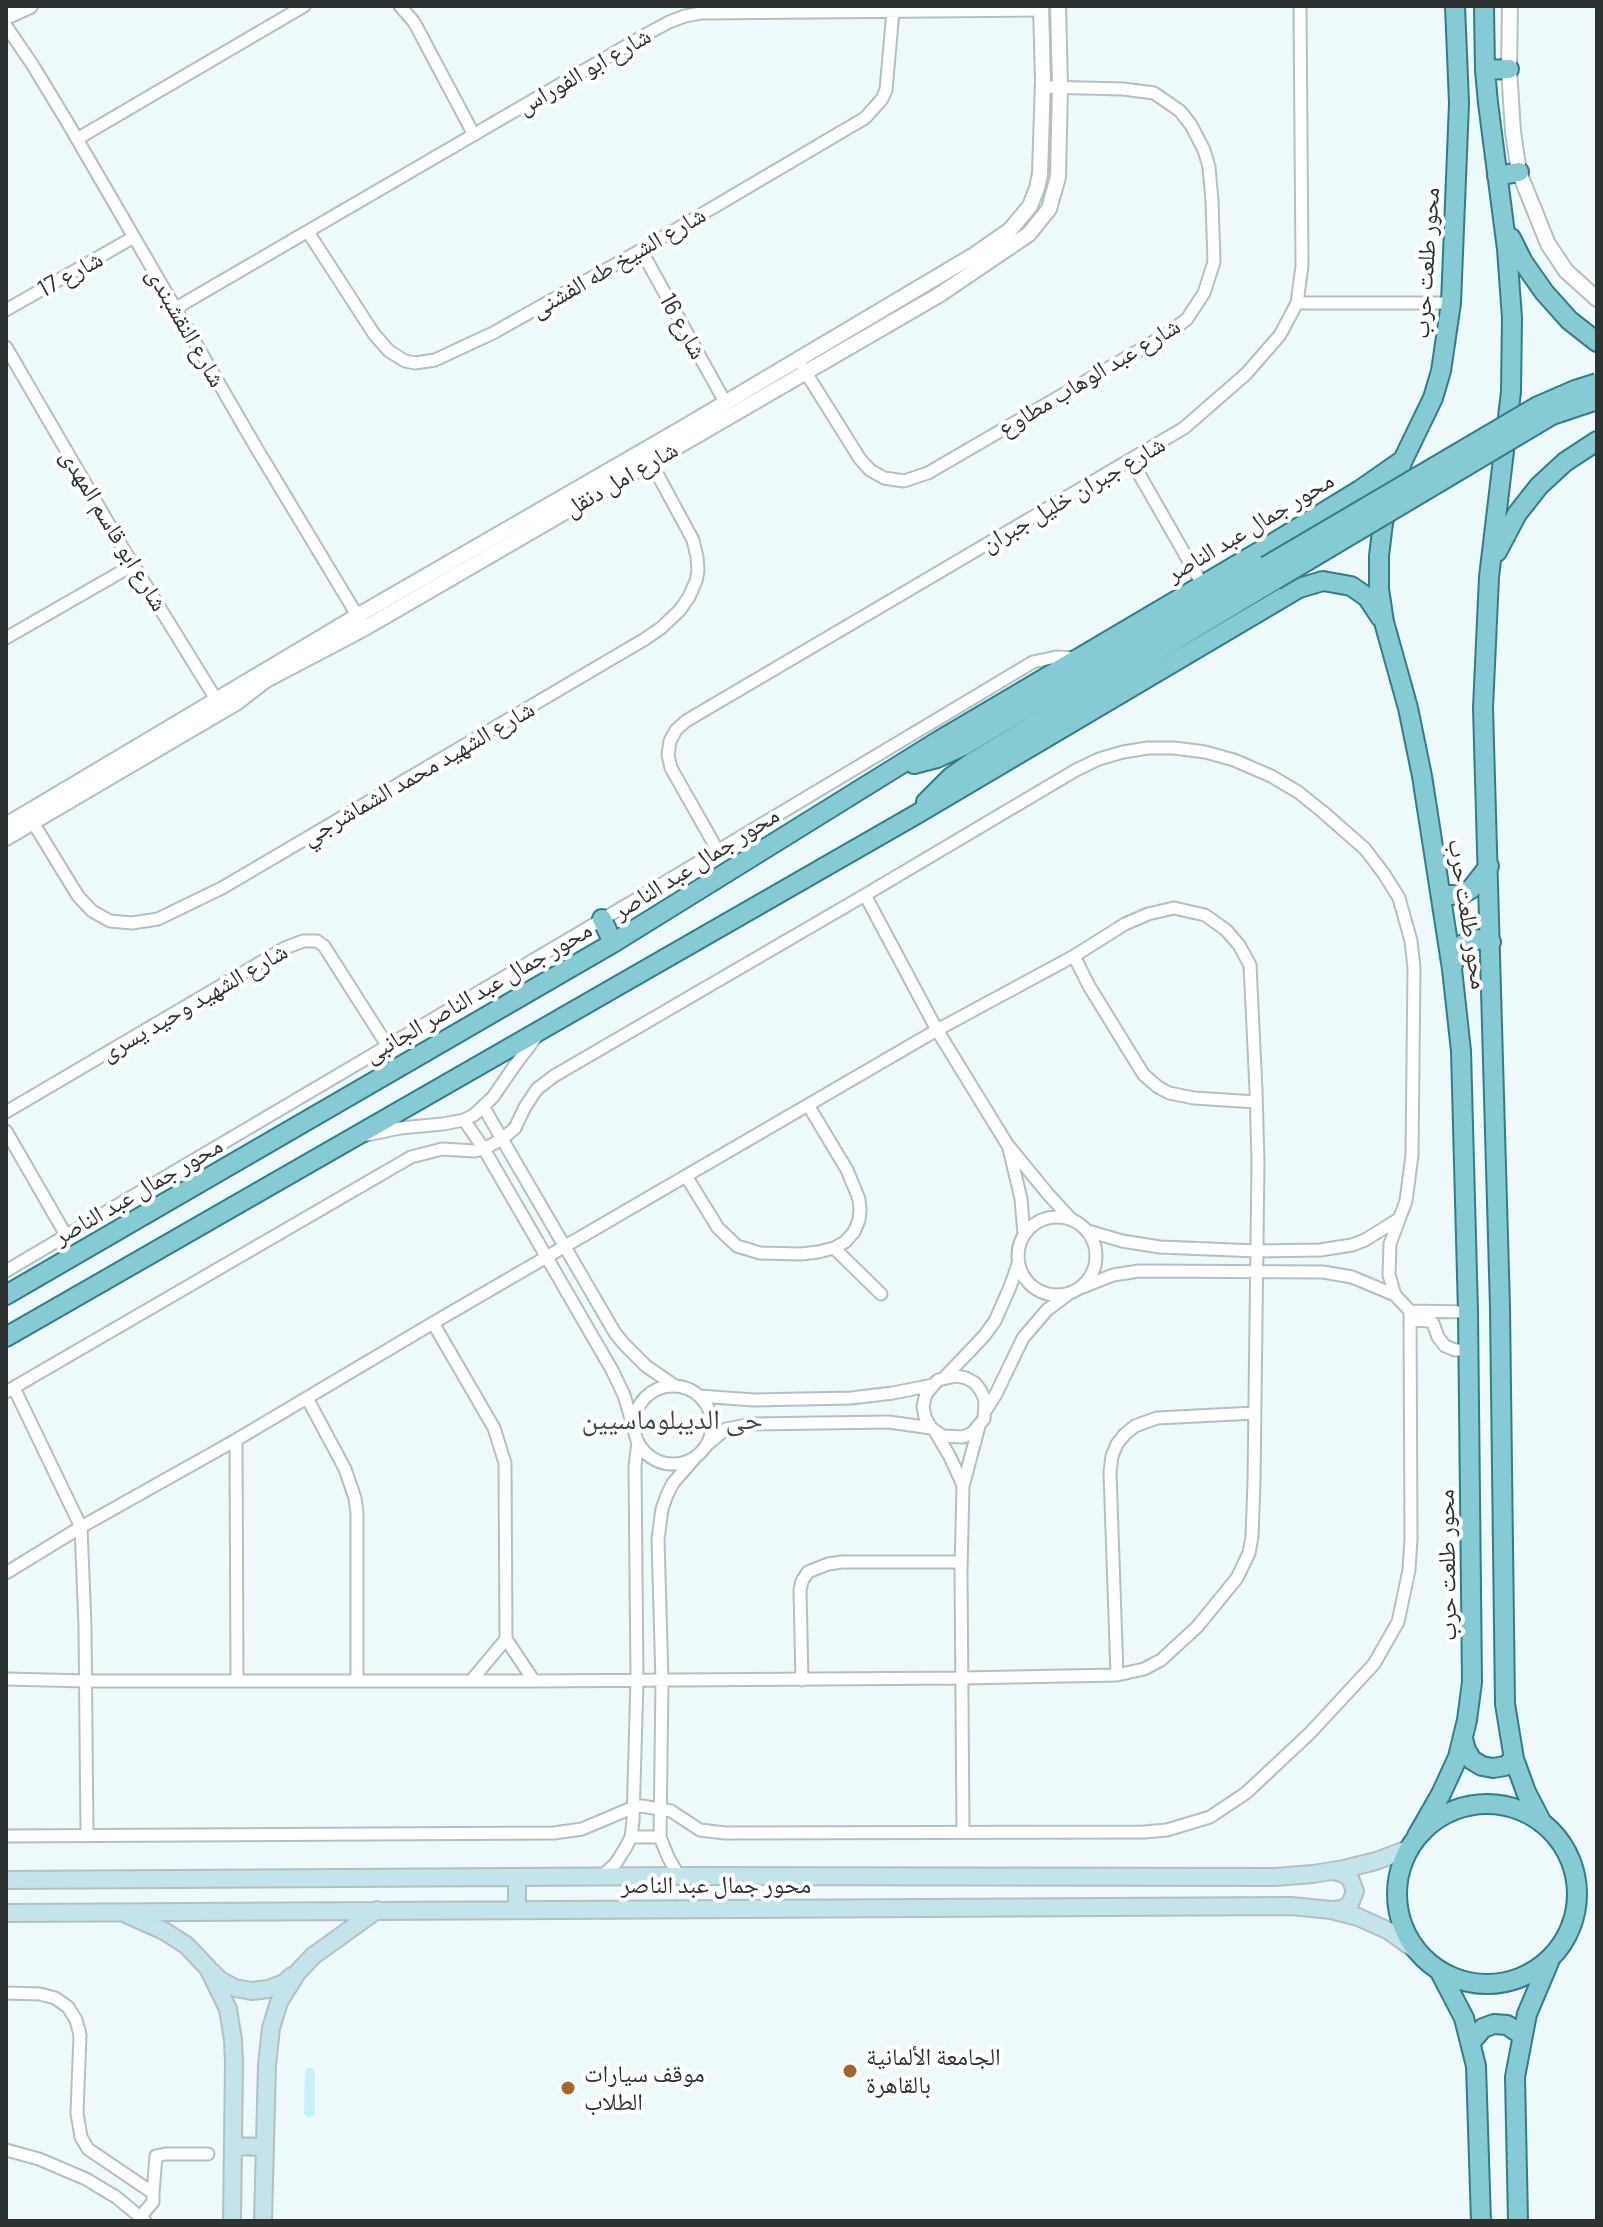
<!DOCTYPE html>
<meta charset="utf-8">
<style>
body{margin:0}
#map{position:relative;width:1603px;height:2227px;overflow:hidden;background:#edf9fb;font-family:Barlow,sans-serif}
canvas{display:block}
.frame{position:absolute;inset:0;border:8px solid #2c3131;pointer-events:none}
</style>
<div id="map">
<canvas width="1603" height="2227"></canvas>
<div class="frame"></div>
</div>
<script>
const context = document.querySelector('canvas').getContext('2d');
context.lineJoin = 'round';
function paint(path, color) { context.fillStyle = color; context.fill(path, 'evenodd'); }
const poly = rows => new Path2D(rows.map(r => 'M' + r).join(''));
function trace(path, color, width, dash) { context.strokeStyle = color; context.lineWidth = width; context.lineCap = dash ? 'butt' : 'round'; context.setLineDash(dash || []); context.stroke(path); }
function drawText(font, color, halo, rows, align = 'center') {
  context.font = font + ' Barlow,"Noto Naskh Arabic",sans-serif'; context.lineWidth = 8; context.setLineDash([]); context.textBaseline = 'middle'; context.strokeStyle = halo; context.fillStyle = color; for (const [text, x, y, turn = 0] of rows) {
    context.save(); context.translate(x, y); context.rotate((+turn || 0) * Math.PI / 180); context.textAlign = isNaN(turn) ? turn : align; if (halo) context.strokeText(text, 0, 0); context.fillText(text, 0, 0); context.restore();
  }
}
const green = poly([
 [308,2068,312,2068,315,2072,315,2114,309,2118,304,2114,305,2071]
]);
const minor = poly([
 [400,6,414,22,474,135],
 [6,26,32,64,66,120,257,449,360,620],
 [77,139,304,6],
 [308,232,374,334,389,351,405,361,415,363,435,360,493,333,641,250,865,118,882,99,886,90,893,11],
 [641,250,725,402],
 [1297,303,1451,303],
 [176,308,645,35,669,22,685,16,701,13,1041,10],
 [6,310,134,237],
 [6,347,124,550,219,704],
 [803,368,860,459,870,470,884,478,904,481,928,473,1167,334,1187,319,1204,293,1214,262,1212,201,1209,167,1204,150,1191,125,1180,111,1154,93,1123,89,1043,87],
 [1131,460,1202,584],
 [6,638,133,565],
 [29,816,78,896,92,911,110,921,132,923,158,919,222,888,645,639,661,628,680,610,689,597,696,581,698,571,697,557,693,540,647,455],
 [718,851,671,768,668,755,670,741,676,730,686,721,1184,428,1246,374,1280,335,1297,303,1302,266,1300,6],
 [865,895,937,1030,1007,1144,1048,1194,1070,1218],
 [1074,956,1089,986,1137,1064,1144,1075,1158,1087,1169,1093,1194,1098,1256,1102],
 [484,1108,615,1333,624,1344,646,1366,675,1386],
 [6,1112,285,948,303,941,317,941,324,946,387,1045],
 [464,1120,484,1149,612,1370,624,1395,634,1429],
 [6,1131,66,1235],
 [367,1135,400,1128,443,1124,464,1120,474,1115,493,1097,515,1065,537,1036],
 [1009,1148,1021,1199,1024,1234],
 [686,1176,718,1228,737,1246,760,1253,801,1254,818,1252,834,1248,845,1242,854,1232,859,1220,860,1210,859,1199,847,1170,808,1105],
 '1018 1256a39 39 0 1 1 78 0a39 39 0 1 1-78 0Z',
 [1088,1231,1122,1241,1160,1247,1257,1251,1320,1250,1352,1245,1365,1240,1397,1220],
 [834,1248,881,1294],
 [6,1271,652,890,1033,662,1056,657,1078,658],
 [1083,1287,1113,1275,1139,1271,1323,1272,1352,1277,1395,1295],
 [1410,1320,1430,1321,1433,1323,1438,1337,1445,1346,1455,1350,1469,1350],
 [433,1323,494,1428,505,1463,506,1639,471,1681],
 [945,1377,984,1336,995,1321,1010,1287,1018,1264],
 '634 1425a39 39 0 1 1 78 0a39 39 0 1 1-78 0Z',
 [14,1388,81,1527,85,1626,87,1836],
 [6,1392,411,1157,442,1149,475,1151,484,1149,502,1139,515,1128,525,1107,537,1089,554,1076,865,895,1076,770,1099,759,1123,752,1148,748,1174,748,1205,752,1234,760,1271,776,1298,792,1323,812,1365,849,1384,874,1399,898,1411,941,1414,968,1412,1155,1406,1201,1390,1244,1389,1275,1395,1295,1410,1311,1468,1312],
 [699,1396,754,1400,851,1398,893,1393,933,1385],
 [307,1398,345,1469,355,1498,357,1513,357,1680],
 [986,1410,996,1394,1023,1338,1047,1310,1067,1295],
 [936,1433,950,1457,963,1485],
 [236,1440,237,1680],
 [708,1444,726,1429,752,1424,889,1422,931,1428,943,1436,963,1437,972,1433,984,1419,985,1400,981,1391,975,1383,966,1378,956,1376,938,1380,926,1394,923,1406,925,1417,931,1428],
 [6,1573,81,1527,236,1440,433,1323,937,1030,1074,956,1125,924,1148,914,1174,908,1205,915,1226,930,1239,945,1250,965,1256,1090,1258,1162,1254,1482,1252,1537,1249,1553,1237,1578,1197,1627,1161,1660,1144,1669,1117,1675,962,1678,534,1681,86,1681,6,1679],
 [506,1639,534,1681],
 [1117,1675,1110,1472,1112,1456,1117,1444,1125,1434,1135,1426,1157,1418,1255,1413],
 [802,1680,800,1590,802,1581,808,1572,828,1564,842,1562,961,1562],
 [963,1832,961,1570,963,1486,979,1426],
 [6,1836,554,1833,582,1829,634,1807,642,1806,671,1811,700,1830,725,1833,1144,1832,1167,1830,1210,1817,1246,1793,1310,1733,1374,1664,1398,1622,1409,1570,1411,1539,1410,1311],
 [631,1837,660,1837],
 [679,1876,668,1857,660,1837,662,1681,658,1539,662,1509,667,1495,673,1483,694,1459],
 [601,1877,616,1863,626,1847,631,1837,633,1821,637,1680,635,1466,638,1442],
 [6,1993,40,1994,55,1998,68,2007,76,2020,80,2035,77,2113,81,2137,88,2149,153,2193,153,2202,141,2216],
 [6,2150,39,2159,86,2179,116,2197,145,2221],
 [153,2193,156,2156,165,2154,208,2154]
]);
const tertiary = poly([
 [1510,6,1509,69,1513,132,1519,172,1548,244,1566,271,1597,299],
 [6,17,30,6],
 [6,825,357,616,686,426,974,255,1010,230,1030,206,1037,188,1040,174,1043,80,1041,6],
 [6,838,236,703,266,680,365,628,939,295,1029,234,1049,209,1058,177,1060,87,1058,6]
]);
const secondary = poly([
 [1332,1871,1342,1873,1350,1878,1355,1891,1350,1904,1342,1909,1333,1910],
 [6,1880,679,1876,1275,1877,1313,1874,1344,1869,1376,1861,1408,1849],
 [517,1909,517,1877],
 [6,1913,1291,1906,1331,1910,1358,1917,1389,1931,1417,1951],
 [126,1914,164,1931,186,1945,208,1968,228,2009,233,2040,234,2063,232,2221],
 [212,1972,220,1980,235,1988,252,1991,268,1989,284,1983,292,1976],
 [233,2146,264,2147],
 [263,2221,267,2065,271,2028,279,2002,297,1973,313,1956,377,1910]
]);
const primary = poly([
 [1484,6,1485,70,1488,103,1507,249,1512,318,1511,392,1489,577,1483,708,1500,1308,1505,1704,1514,1759,1526,1792,1542,1823],
 [1485,70,1509,69],
 [1497,176,1519,172],
 [1511,238,1523,262,1544,292,1569,320,1597,342],
 [1497,552,1517,514,1539,486,1565,462,1597,441],
 [914,764,937,758,965,745,1266,566],
 [926,802,951,777,971,763,1275,580],
 [1441,895,1460,895,1471,889,1489,866],
 [602,919,613,943],
 [1453,965,1454,955,1463,944,1477,939,1491,942],
 [6,1295,613,943,940,740,1262,550,1360,490,1403,460],
 [6,1337,917,814,1299,588,1323,581,1351,586,1367,597,1381,618],
 [1463,1739,1466,1750,1472,1760,1482,1766,1493,1768,1505,1766,1514,1759],
 '1397 1894a90 90 0 1 1 180 0a90 90 0 1 1-180 0Z',
 [1417,1836,1441,1794,1458,1757,1467,1720,1472,1682,1468,1312,1461,1051,1452,969,1422,776,1408,708,1384,622,1379,589,1379,556,1383,523,1391,491,1403,460,1433,398,1441,371,1451,303,1459,103,1455,6],
 [1439,1970,1464,2018,1476,2066,1481,2221],
 [1471,2042,1483,2028,1494,2024,1507,2025,1522,2035],
 [1518,2221,1515,2077,1527,2014,1549,1962]
]);
const primaryBridge = poly([
 [1266,566,1538,406,1575,390,1597,383],
 [1275,580,1552,415,1597,400]
]);
const markers = [
 [850,2071,8,"#a4652c"],
 [568,2088,8,"#a4652c"]
];
const streetNames = [
 ["شارع ابو الفوراس",584,71,-30],
 ["شارع الشيخ طه الفشنى",618,262,-30],
 ["محور طلعت حرب",1426,263,-86],
 ["شارع 17",70,274,-29],
 ["شارع 16",683,326,61],
 ["شارع النقشبندى",186,327,60],
 ["شارع عبد الوهاب مطاوع",1089,377,-31],
 ["شارع امل دنقل",621,479,-30],
 ["شارع جبران خليل جبران",1073,494,-30],
 ["محور جمال عبد الناصر",1250,527,-31],
 ["شارع ابو قاسم المهدى",114,530,59],
 ["شارع الشهيد محمد الشماشرجي",418,773,-30],
 ["محور جمال عبد الناصر",696,863,-32],
 ["محور طلعت حرب",1468,914,81],
 ["محور جمال عبد الناصر الجانبى",478,992,-30],
 ["شارع الشهيد وحيد يسرى",194,1002,-30],
 ["محور جمال عبد الناصر",138,1191,-30],
 ["محور طلعت حرب",1447,1565,-91],
 ["محور جمال عبد الناصر",716,1885]
];
const poiNames = [
 ["الجامعة الألمانية",866,2057],
 ["بالقاهرة",866,2085],
 ["موقف سيارات",584,2074],
 ["الطلاب",584,2102]
];
const quarterNames = [
 ["حى الديبلوماسيين",672,1420]
];
paint(green, '#c7f1f8');
trace(minor, '#b4bfc1', 15);
trace(tertiary, '#b4bfc1', 18);
trace(secondary, '#b4bfc1', 20);
trace(primary, '#327d89', 22);
trace(minor, '#fff', 11);
trace(tertiary, '#fff', 14);
trace(secondary, '#c3e4ea', 16);
trace(primary, '#86cad4', 18);
trace(primaryBridge, '#327d89', 22, []);
trace(primaryBridge, '#86cad4', 18);
for (const [x, y, r, color] of markers) { const dot = new Path2D(); dot.arc(x, y, r, 0, 2 * Math.PI); context.fillStyle = color; context.fill(dot); trace(dot, '#fff', 3); }
drawText('24px', '#2c3131', '#fff', streetNames);
drawText('24px', '#2c3131', '#fff', poiNames, 'left');
drawText('28px', '#40494b', '#fff', quarterNames);
</script>
